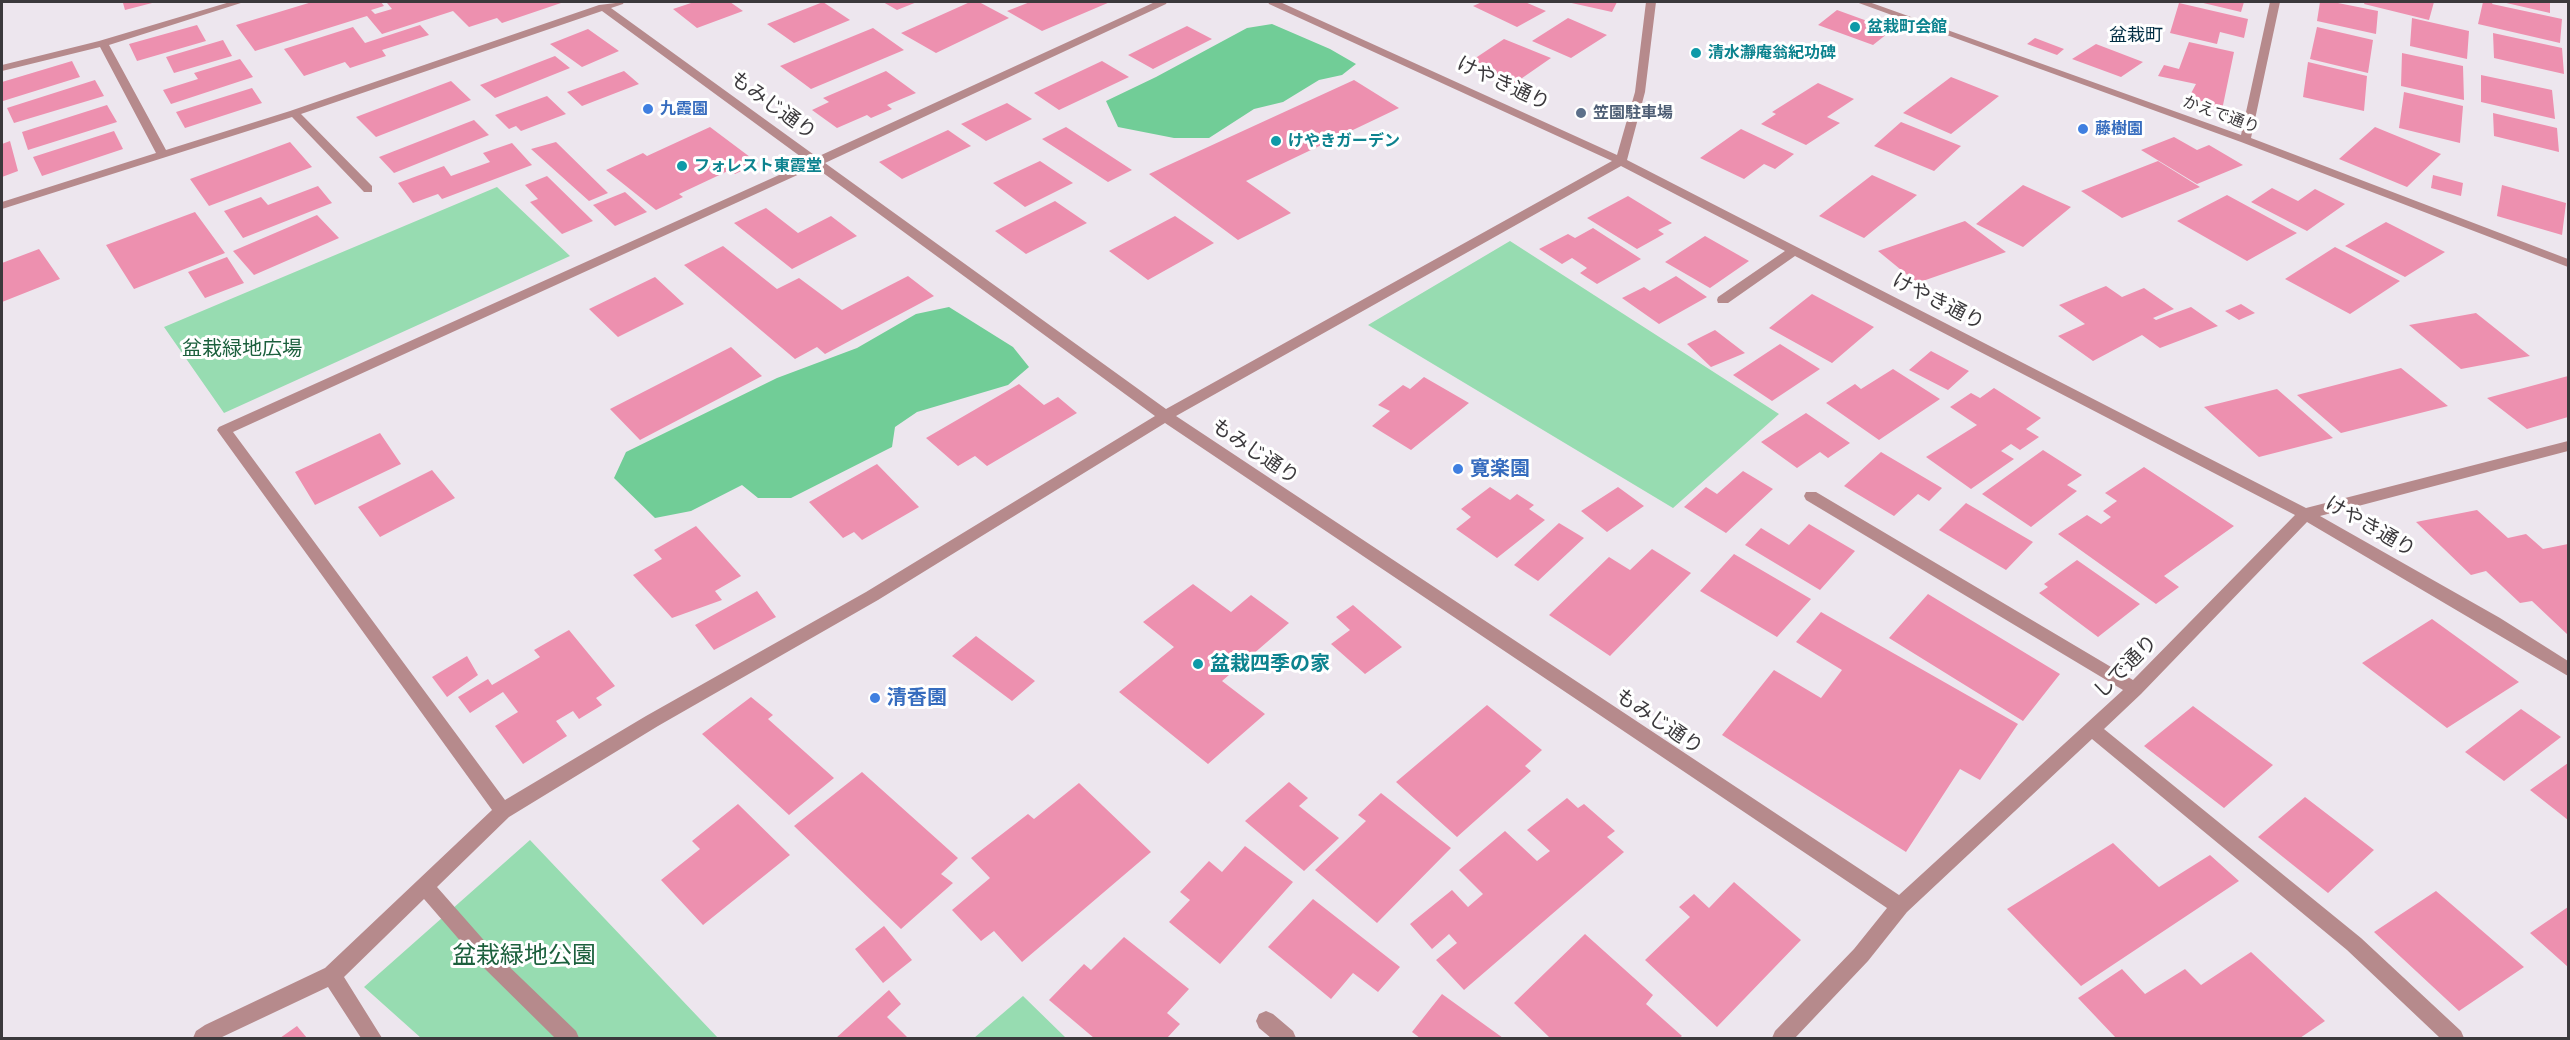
<!DOCTYPE html>
<meta charset="utf-8">
<style>
body{margin:0}
#map{position:relative;width:2570px;height:1040px;overflow:hidden;background:#ede6ee;font-family:"Noto Sans",sans-serif}
canvas{display:block}
.frame{position:absolute;inset:0;border:3px solid #3b393c;pointer-events:none}
</style>
<div id="map">
<canvas width="2570" height="1040"></canvas>
<div class="frame"></div>
</div>
<script>
const context = document.querySelector('canvas').getContext('2d');
context.lineJoin = 'round';
function paint(path, color) { context.fillStyle = color; context.fill(path, 'evenodd'); }
const poly = rows => new Path2D(rows.map(r => 'M' + r).join(''));
function trace(path, color, width, dash) { context.strokeStyle = color; context.lineWidth = width; context.lineCap = dash ? 'butt' : 'round'; context.setLineDash(dash || []); context.stroke(path); }
function drawText(font, color, halo, rows, align = 'center') {
  context.font = font + ' "Noto Sans","Noto Sans JP",sans-serif'; context.lineWidth = 6; context.setLineDash([]); context.textBaseline = 'middle'; context.strokeStyle = halo; context.fillStyle = color; for (const [text, x, y, turn = 0] of rows) {
    context.save(); context.translate(x, y); context.rotate((+turn || 0) * Math.PI / 180); context.textAlign = isNaN(turn) ? turn : align; if (halo) context.strokeText(text, 0, 0); context.fillText(text, 0, 0); context.restore();
  }
}
const green = poly([
 [497,187,570,256,224,413,164,327],
 [1510,241,1779,414,1673,508,1368,325],
 [530,840,718,1038,421,1038,364,987],
 [1023,996,1066,1038,974,1038]
]);
const forest = poly([
 [1272,24,1330,49,1356,64,1342,75,1319,80,1283,102,1254,109,1209,138,1174,138,1118,127,1106,101,1156,77,1247,28],
 [949,307,1013,347,1029,367,1008,385,917,412,895,427,892,447,791,498,758,498,742,485,691,511,655,518,614,478,626,452,777,378,857,348,916,314]
]);
const building = poly([
 [129,2,156,2,125,10,123,3],
 [312,2,381,2,384,6,371,10,375,14,392,9,387,3,391,2,564,2,502,23,497,18,469,27,453,11,382,34,367,16,255,51,236,25],
 [694,2,730,2,743,11,697,28,673,9],
 [823,2,850,20,794,43,767,24],
 [883,2,917,2,897,10],
 [970,2,979,2,1009,18,936,53,901,33],
 [1030,2,1110,2,1042,31,1007,11],
 [1482,2,1525,2,1546,11,1517,27,1473,6],
 [1567,2,1617,2,1612,12],
 [2199,2,2244,2,2241,12],
 [2320,2,2333,2,2378,11,2376,34,2317,21],
 [2365,2,2434,2,2429,20,2364,4],
 [2483,2,2493,2,2492,4,2562,19,2560,43,2478,24],
 [2502,2,2550,2,2550,13],
 [2179,3,2248,19,2244,38,2220,32,2217,44,2170,33],
 [1837,10,1892,30,1873,45,1818,25],
 [1568,18,1607,35,1571,58,1532,41],
 [2412,18,2469,31,2467,59,2410,46],
 [197,25,206,41,137,61,129,44],
 [420,25,429,35,382,50,386,56,350,68,345,62,304,76,284,49,353,27,365,43],
 [1187,26,1212,39,1153,69,1128,55],
 [2317,27,2373,40,2368,73,2310,59],
 [873,28,904,50,811,89,780,66],
 [588,29,619,51,582,67,550,44],
 [2493,33,2562,48,2564,74,2494,58],
 [2035,38,2064,49,2057,55,2027,44],
 [1504,39,1551,58,1515,83,1468,63],
 [223,40,232,56,174,73,166,57],
 [2189,42,2234,52,2222,110,2188,99,2196,84,2158,76,2164,65,2179,69],
 [2096,44,2143,62,2121,77,2072,59],
 [2402,53,2463,66,2464,100,2401,86],
 [555,56,570,68,495,98,480,85],
 [240,59,253,77,171,104,163,90,198,79,194,73],
 [72,61,80,77,3,101,2,82],
 [1102,61,1129,77,1059,110,1034,93],
 [2308,62,2367,76,2364,111,2303,97],
 [624,71,639,84,582,106,567,92],
 [886,71,916,93,887,105,892,109,871,118,867,115,837,128,812,110,829,102,823,98],
 [2481,75,2552,90,2555,119,2481,102],
 [1951,77,1999,96,1951,134,1903,113],
 [95,80,104,96,14,123,7,108],
 [1354,80,1399,108,1246,181,1291,213,1238,240,1149,174],
 [451,81,471,100,376,137,356,117],
 [1818,83,1854,99,1827,117,1840,123,1806,145,1761,124,1776,114,1772,112],
 [252,88,262,103,185,128,176,112],
 [2404,92,2463,106,2460,143,2399,128],
 [547,96,566,114,521,131,516,126,509,129,495,115],
 [1007,103,1032,119,986,141,961,124],
 [107,105,117,122,28,150,22,132],
 [2493,113,2557,128,2559,152,2494,136],
 [474,120,489,135,394,173,379,157],
 [1901,122,1961,146,1934,171,1874,146],
 [710,127,758,163,735,174,730,170,679,194,683,197,656,210,606,170,643,153,647,156],
 [1066,127,1132,170,1108,182,1042,139],
 [2375,127,2441,154,2407,187,2339,159],
 [1741,129,1794,154,1775,169,1764,164,1744,179,1700,158],
 [948,130,971,146,902,179,879,162],
 [114,131,123,149,42,176,33,157],
 [2174,137,2197,150,2209,145,2243,165,2197,184,2141,150],
 [10,141,18,171,2,177,2,144],
 [290,142,312,167,209,206,190,179],
 [556,142,608,193,589,201,531,149],
 [512,143,532,165,442,199,438,194,413,203,398,183,444,166,451,176,490,162,483,153],
 [1040,161,1073,183,1025,207,993,183],
 [2158,161,2200,187,2122,218,2081,191],
 [1872,175,1917,195,1864,238,1819,216],
 [2433,175,2463,183,2461,196,2431,188],
 [547,176,593,221,562,234,530,202,538,199,525,185],
 [2023,185,2071,207,2023,247,1976,224],
 [2502,185,2566,203,2562,235,2497,216],
 [318,186,332,203,243,238,224,211,261,197,268,205],
 [2272,188,2298,201,2315,189,2345,204,2307,231,2251,202],
 [625,192,647,212,615,226,593,205],
 [2227,195,2297,233,2247,261,2177,221],
 [1628,196,1672,223,1658,230,1664,234,1637,249,1587,218],
 [1055,201,1087,223,1026,254,995,231],
 [766,208,798,233,831,216,857,236,792,269,734,223],
 [195,212,225,253,134,289,106,245],
 [317,215,339,238,254,275,233,251],
 [1175,216,1214,243,1148,280,1109,251],
 [1965,221,2006,252,1917,283,1878,251],
 [2386,222,2445,252,2405,277,2345,246],
 [1593,228,1641,259,1597,284,1580,273,1587,268,1572,258,1562,264,1539,249,1568,234,1575,238],
 [1705,236,1749,261,1710,288,1665,262],
 [723,246,777,289,799,278,842,310,908,276,934,296,825,354,817,347,795,359,684,265],
 [2335,247,2400,281,2350,314,2285,279],
 [39,249,60,279,2,302,2,263],
 [227,257,244,283,205,298,188,272],
 [1676,276,1707,297,1659,324,1622,298,1644,287,1650,291],
 [655,277,684,304,618,337,589,309],
 [2106,286,2122,297,2144,288,2174,309,2153,318,2156,320,2191,307,2218,326,2160,348,2142,335,2093,361,2058,336,2085,324,2059,305],
 [1812,294,1874,327,1832,363,1769,328],
 [2241,304,2255,313,2239,320,2225,311],
 [2476,313,2530,356,2461,369,2409,325],
 [1715,330,1745,353,1711,367,1687,344],
 [1780,344,1820,369,1772,401,1733,375],
 [731,347,762,376,640,440,610,409],
 [1931,351,1969,371,1948,390,1909,370],
 [2401,368,2448,406,2341,433,2297,395],
 [1893,369,1940,399,1879,440,1826,403,1855,384,1861,389],
 [2568,376,2568,417,2527,429,2487,398],
 [1424,377,1469,403,1411,450,1372,426,1390,411,1378,405,1403,385,1410,389],
 [1019,384,1044,405,1058,397,1077,413,987,466,975,456,958,466,926,438],
 [1994,388,2041,418,2026,429,2039,437,2020,450,2011,444,2001,451,2014,459,1971,489,1926,457,1977,425,1950,407,1971,393,1980,398],
 [2277,389,2333,438,2259,457,2204,407],
 [1806,413,1850,443,1828,458,1820,452,1797,468,1761,442],
 [380,433,401,464,315,505,295,472],
 [2043,450,2082,475,2067,485,2077,491,2031,527,1982,494],
 [1881,452,1942,488,1929,501,1918,494,1894,516,1844,486],
 [877,464,919,507,862,540,854,532,843,538,809,502],
 [2144,467,2234,526,2164,576,2179,587,2156,604,2058,534,2087,515,2101,524,2111,517,2103,511,2117,501,2105,493],
 [432,470,455,498,380,537,358,507],
 [1743,471,1773,489,1726,533,1684,507,1706,487,1717,494],
 [1490,487,1510,500,1517,494,1534,505,1529,509,1545,520,1497,558,1456,529,1471,517,1461,509],
 [1618,487,1644,506,1607,532,1581,511],
 [1966,503,2033,542,2006,570,1939,530],
 [2477,510,2508,538,2526,534,2543,549,2568,544,2568,635,2532,601,2520,603,2486,571,2471,575,2416,522],
 [1559,523,1584,538,1538,581,1514,565],
 [1809,524,1855,551,1820,590,1745,545,1761,528,1789,545],
 [696,526,741,576,715,591,722,600,672,618,633,575,662,559,654,550],
 [1652,549,1691,573,1610,656,1549,615,1609,557,1630,570],
 [1734,554,1811,599,1777,637,1700,591],
 [2077,560,2140,604,2098,637,2039,593,2048,587,2044,584],
 [1193,584,1231,612,1251,595,1289,623,1222,681,1265,714,1208,764,1119,692,1174,647,1143,622],
 [757,591,776,617,714,650,695,625],
 [1928,594,2060,674,2023,721,1889,638],
 [1353,605,1402,647,1365,674,1331,644,1350,630,1336,617],
 [1821,612,2018,724,1980,780,1960,769,1906,852,1722,735,1774,670,1821,698,1842,670,1796,642],
 [2432,619,2519,682,2447,728,2362,663],
 [569,630,615,686,596,698,602,705,579,719,573,711,556,721,567,736,523,764,495,726,518,712,503,692,470,713,458,697,488,679,492,685,540,657,534,650],
 [976,636,1035,681,1012,701,952,656],
 [467,656,478,675,447,697,432,677],
 [751,697,773,715,768,719,834,778,789,815,702,734],
 [1487,705,1542,750,1525,766,1531,771,1457,837,1396,782],
 [2193,706,2273,765,2224,808,2144,746],
 [2521,709,2561,737,2504,781,2465,752],
 [2568,763,2568,820,2530,790],
 [862,772,958,858,941,874,953,883,901,929,794,826],
 [1289,782,1308,798,1299,806,1339,838,1304,871,1245,821],
 [1079,783,1151,852,1022,962,994,931,981,941,952,910,990,878,971,858,1028,814,1034,819],
 [1381,793,1451,848,1377,923,1315,870,1366,821,1358,815],
 [2305,797,2374,850,2328,893,2258,837],
 [1567,798,1578,808,1584,804,1615,831,1607,837,1624,852,1464,990,1436,960,1457,943,1449,934,1432,949,1410,924,1452,890,1468,907,1483,894,1459,870,1505,831,1537,861,1550,851,1527,830],
 [738,804,790,855,703,925,661,880,700,849,692,841],
 [2113,843,2159,887,2210,855,2239,881,2081,986,2007,909],
 [1245,846,1293,882,1220,964,1169,922,1190,900,1180,892,1209,861,1222,872],
 [1734,882,1801,940,1717,1027,1645,960,1690,917,1679,907,1694,894,1709,908],
 [2436,891,2524,967,2459,1011,2374,932],
 [1313,899,1400,967,1378,992,1353,973,1331,999,1268,947],
 [2568,907,2568,967,2530,933],
 [884,926,912,960,883,983,855,949],
 [1585,934,1653,995,1646,1004,1682,1036,1679,1038,1550,1038,1514,1003],
 [1124,937,1189,989,1167,1013,1180,1024,1167,1038,1094,1038,1049,1000,1084,964,1091,970],
 [2251,952,2325,1021,2300,1038,2116,1038,2078,998,2122,969,2145,994,2185,969,2201,985],
 [889,990,901,1004,887,1017,908,1038,836,1038],
 [1442,994,1503,1038,1420,1038,1412,1032],
 [297,1026,307,1038,280,1038]
]);
const minor = poly([
 [230,2,244,2,109,45,166,150,290,111,599,5,624,2,623,4,611,8,817,157,1155,2,1167,2,1166,4,825,163,1166,409,1612,161,1269,4,1268,2,1280,2,1617,155,1635,92,1646,2,1656,2,1645,92,1627,160,2306,508,2568,441,2568,451,2320,516,2500,618,2568,661,2568,676,2307,522,2141,694,2104,729,2361,938,2461,1031,2464,1038,2440,1038,2347,950,2092,739,1907,912,1868,961,1795,1038,1772,1038,1775,1031,1854,949,1887,908,1165,423,878,600,658,726,509,817,437,887,496,954,576,1031,579,1038,555,1038,482,966,424,899,344,977,382,1038,361,1038,328,987,220,1038,193,1038,196,1031,205,1025,325,968,492,810,219,433,217,430,219,427,808,162,602,11,301,114,372,186,372,192,364,192,292,117,2,209,2,202,156,153,100,47,2,71,2,65,99,41,230,2],
 [1621,166,1785,251,1718,297,1717,300,1718,303,1728,303,1795,256,2295,515,2133,680,1816,492,1806,492,1804,496,1806,500,2123,690,1899,895,1176,416,1621,166],
 [815,167,1155,416,866,592,646,716,505,800,233,432,815,167],
 [1856,2,1869,2,2241,135,2270,2,2280,2,2251,138,2568,259,2568,267,2241,142,1856,2],
 [1266,1011,1273,1014,1293,1031,1296,1038,1271,1038,1259,1028,1256,1021,1259,1014,1266,1011]
]);
const markers = [
 [1855,27,6,"#0f9aa8"],
 [1696,53,6,"#0f9aa8"],
 [648,109,6,"#3f7fe0"],
 [1581,113,6,"#5c6f8a"],
 [2083,129,6,"#3f7fe0"],
 [1276,141,6,"#0f9aa8"],
 [682,166,6,"#0f9aa8"],
 [1458,469,6,"#3f7fe0"],
 [1198,664,6,"#0f9aa8"],
 [875,698,6,"#3f7fe0"]
];
const farCulturenames = [
 ["盆栽町会館",1867,27],
 ["清水瀞庵翁紀功碑",1708,53],
 ["けやきガーデン",1288,141],
 ["フォレスト東霞堂",694,166]
];
const farShopnames = [
 ["九霞園",660,109],
 ["藤樹園",2095,129]
];
const farServicenames = [
 ["笠園駐車場",1593,113]
];
const farStreetnames = [
 ["かえで通り",2221,115,20]
];
const farNeighbourhoodnames = [
 ["盆栽町",2136,36]
];
const streetNames = [
 ["けやき通り",1503,84,25],
 ["もみじ通り",773,106,36],
 ["けやき通り",1938,302,27],
 ["もみじ通り",1255,452,34],
 ["けやき通り",2370,527,30],
 ["しで通り",2126,667,-45],
 ["もみじ通り",1659,722,34]
];
const parkNames = [
 ["盆栽緑地広場",242,349]
];
const shopNames = [
 ["寛楽園",1470,469],
 ["清香園",887,698]
];
const cultureNames = [
 ["盆栽四季の家",1210,664]
];
const nearParknames = [
 ["盆栽緑地公園",524,956]
];
paint(green, '#97dcb1');
paint(forest, '#71cd97');
paint(building, '#ed90af');
paint(minor, '#b68a8c');
for (const [x, y, r, color] of markers) { const dot = new Path2D(); dot.arc(x, y, r, 0, 2 * Math.PI); context.fillStyle = color; context.fill(dot); trace(dot, '#fff', 2); }
drawText('bold 16px', '#0d838f', '#fff', farCulturenames, 'left');
drawText('bold 16px', '#366cbe', '#fff', farShopnames, 'left');
drawText('bold 16px', '#4e5e75', '#fff', farServicenames, 'left');
drawText('16px', '#3b393c', '#fff', farStreetnames);
drawText('18px', '#012d43', '#fff', farNeighbourhoodnames);
drawText('20px', '#3b393c', '#fff', streetNames);
drawText('20px', '#1c603d', '#fff', parkNames);
drawText('bold 20px', '#366cbe', '#fff', shopNames, 'left');
drawText('bold 20px', '#0d838f', '#fff', cultureNames, 'left');
drawText('24px', '#1c603d', '#fff', nearParknames);
</script>
